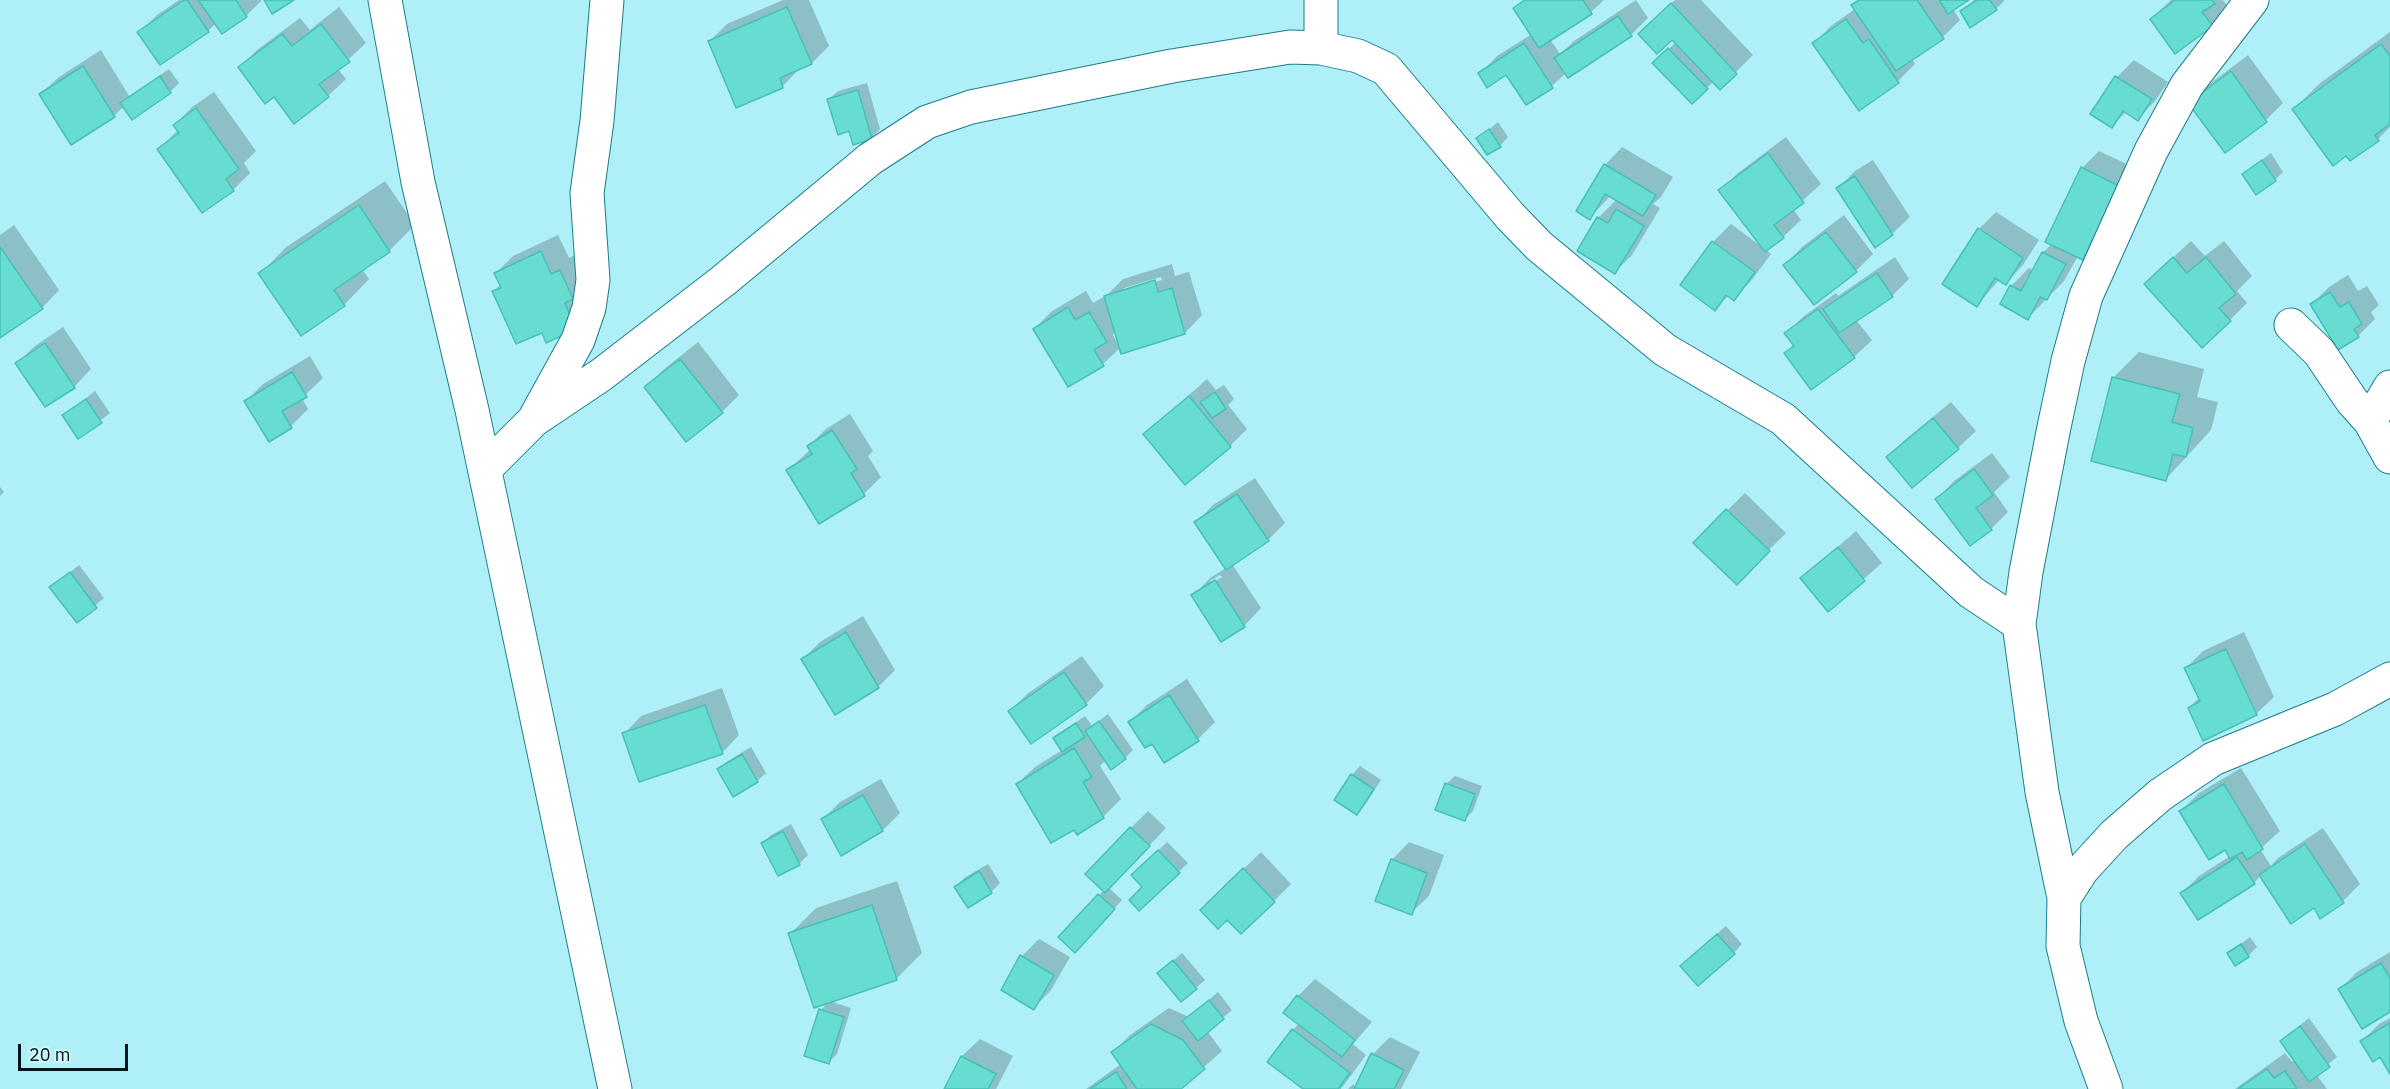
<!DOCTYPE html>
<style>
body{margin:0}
#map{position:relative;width:2390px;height:1089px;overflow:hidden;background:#afeff8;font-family:"IBM Plex Sans",sans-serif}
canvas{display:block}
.scale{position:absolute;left:18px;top:1044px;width:110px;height:27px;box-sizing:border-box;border:3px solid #001519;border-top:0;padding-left:8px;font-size:18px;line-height:21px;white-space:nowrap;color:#001519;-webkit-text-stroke:4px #cff8fe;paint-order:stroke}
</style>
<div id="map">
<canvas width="2390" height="1089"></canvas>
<div class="scale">20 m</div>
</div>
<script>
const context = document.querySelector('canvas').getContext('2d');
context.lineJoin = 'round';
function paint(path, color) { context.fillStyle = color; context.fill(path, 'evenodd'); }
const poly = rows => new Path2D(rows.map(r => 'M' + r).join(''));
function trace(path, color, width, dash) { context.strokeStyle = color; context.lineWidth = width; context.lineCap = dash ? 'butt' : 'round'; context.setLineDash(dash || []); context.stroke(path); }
const shadow = poly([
 [179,0,262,0,246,16,222,32,216,23,208,31,139,33,157,15],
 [783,0,809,0,829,46,812,63,800,68,783,86,737,106,709,42,727,24],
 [1523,0,1604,0,1591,12,1550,39,1560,54,1574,41,1636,0,1648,18,1631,35,1566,73,1552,86,1507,73,1480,74,1497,56,1532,34,1515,8],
 [1675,0,1701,0,1753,55,1720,88,1714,81,1692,102,1654,63,1676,42,1657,17],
 [1859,0,1966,0,1953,9,1960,20,1943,37,1912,59,1915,64,1898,81,1859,109,1814,43,1831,26,1855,9,1853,6],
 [1974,0,2004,0,2004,1,1996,9,1962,11],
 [2171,0,2223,0,2229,8,2212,25,2151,19],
 [339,7,366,43,338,69,346,79,328,96,294,122,274,95,240,67,257,50,300,18,310,30],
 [2390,32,2390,127,2378,139,2351,159,2294,109,2319,84],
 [101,50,129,96,169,69,179,83,170,92,124,106,114,116,41,94,59,77],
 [2248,55,2283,103,2266,120,2190,103,2207,86],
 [2134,60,2168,82,2155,101,2138,119,2127,111,2112,126,2092,114,2117,77],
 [867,83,880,129,871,138,829,99,838,91],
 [214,92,256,151,244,163,250,173,233,190,159,149,178,130,175,125,192,107],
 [1498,122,1508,137,1500,146,1478,138],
 [1786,137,1821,184,1793,209,1801,220,1783,237,1766,250,1771,254,1751,281,1734,299,1729,295,1715,309,1682,285,1713,242,1731,224,1762,247,1720,190,1738,173],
 [1622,147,1673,177,1661,197,1653,204,1660,208,1632,255,1615,272,1598,218,1617,199,1611,195,1590,218,1605,165],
 [2099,151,2135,168,2100,241,2083,258,2078,256,2064,281,2028,318,2002,304,2011,286,2029,268,2034,271,2043,252,2052,244,2082,168],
 [2271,153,2283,172,2275,180,2243,174],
 [1873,160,1910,217,1892,234,1838,188,1855,171],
 [385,181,415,225,390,250,362,269,369,279,344,305,260,274,285,248],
 [1996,212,2039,240,2023,265,2006,283,2000,279,1977,305,1979,229],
 [1844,215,1873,254,1856,271,1785,265,1802,247],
 [14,225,59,290,42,308,0,336,0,235],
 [558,235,569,258,577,254,593,310,542,331,494,291,501,284,496,273,513,256],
 [2191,241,2205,256,2224,241,2252,276,2237,291,2247,303,2230,320,2163,267],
 [1895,257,1909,279,1892,296,1856,320,1872,340,1854,357,1786,353,1794,344,1786,333,1804,316,1836,293,1838,296],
 [1172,264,1175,276,1189,272,1202,315,1185,333,1121,347,1103,364,1034,329,1052,311,1086,291,1093,303,1107,295,1123,279],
 [1161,277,1162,280,1124,291,1124,288],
 [1116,331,1119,346,1113,335],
 [2348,275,2358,291,2367,286,2379,305,2371,312,2375,319,2358,336,2312,304,2329,287],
 [63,327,91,369,74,387,17,363,35,346],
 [698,342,739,395,722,412,646,387,663,370],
 [2139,352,2204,369,2197,397,2218,402,2211,430,2166,479,2113,378],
 [310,356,323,378,302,398,308,409,291,426,269,440,246,401,263,384],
 [1207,379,1216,390,1224,385,1234,399,1228,405,1247,429,1230,446,1145,434],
 [95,391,110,413,79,437,64,415],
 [1951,402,1976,431,1958,448,1888,457,1905,440],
 [850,414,873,451,868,456,881,477,864,494,788,470,811,449,809,446,826,429],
 [1992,453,2010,477,1994,492,2008,512,1991,529,1937,499,1954,481],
 [1255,478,1285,523,1268,540,1232,564,1261,608,1244,626,1193,596,1210,578,1226,568,1196,523,1213,505],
 [1220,575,1222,577,1210,584,1210,581],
 [0,487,4,492,0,496],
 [1745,493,1786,533,1737,582,1695,542],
 [1856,531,1882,563,1828,610,1802,578],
 [79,565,104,598,77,621,51,588],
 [863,616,895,670,878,687,803,659,820,642],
 [2244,632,2274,697,2256,714,2189,708,2200,697,2186,668,2203,651],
 [1082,656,1104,686,1086,704,1032,742,1010,711,1027,694],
 [1187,679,1215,722,1198,739,1152,742,1130,722,1147,705],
 [722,688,739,735,722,753,624,734,641,716],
 [1108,714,1133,750,1125,758,1106,760,1100,766,1121,799,1103,817,1077,833,1074,828,1017,784,1035,767,1062,750,1055,738,1064,730,1085,716,1092,726],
 [751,747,766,773,757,781,719,769,728,761],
 [1360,766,1381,780,1365,805,1357,813,1352,775],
 [2241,768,2280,831,2260,849,2271,866,2278,858,2323,828,2360,884,2343,901,2321,917,2314,906,2261,875,2254,883,2182,893,2199,876,2230,856,2226,848,2181,811,2199,793],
 [1455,776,1482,786,1473,811,1465,819,1446,784],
 [881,779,900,813,883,830,842,854,823,819,840,802],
 [1148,811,1166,828,1109,888,1122,900,1084,942,1060,937,1104,890,1131,828],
 [791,824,808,855,799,864,779,874,763,843,771,835],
 [1167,842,1188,863,1139,909,1144,887,1133,875],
 [1409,842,1444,855,1429,896,1411,913,1392,860],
 [1261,852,1291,884,1274,901,1227,918,1202,910],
 [988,864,1000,883,991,892,968,906,956,887,964,878],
 [897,881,922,953,896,979,829,1001,851,1008,837,1054,828,1063,821,1010,829,1001,790,934,816,908],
 [1726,926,1742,944,1734,953,1690,957],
 [2250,937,2257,947,2248,956,2229,953],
 [1039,939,1070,957,1051,990,1034,1008,1003,990,1022,956],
 [2390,952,2390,1010,2340,989,2357,972],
 [1182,953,1205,980,1182,1000,1168,965],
 [1315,979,1372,1022,1353,1044,1366,1055,1341,1089,1305,1089,1293,1030,1299,1023,1298,996],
 [1218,992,1232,1010,1207,1031,1222,1051,1179,1089,1086,1089,1121,1064,1113,1052,1130,1035,1169,1008,1189,1017],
 [2309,1018,2337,1057,2316,1074,2327,1089,2235,1089,2285,1053,2292,1062,2295,1060,2281,1041],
 [2390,1018,2390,1071,2380,1055,2362,1041,2379,1024],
 [1390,1037,1420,1052,1401,1089,1348,1089,1353,1084,1356,1087,1373,1054],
 [980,1039,1013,1056,996,1089,945,1089,962,1056]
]);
const building = poly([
 [184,0,187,0,209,32,160,65,137,32,184,0],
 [198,0,236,0,247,17,222,34,198,0],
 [264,0,294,0,272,14,264,0],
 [1525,0,1583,0,1592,14,1539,48,1513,8,1525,0],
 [1859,0,1917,0,1944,39,1896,71,1851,5,1859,0],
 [1939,0,1969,0,1948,14,1939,0],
 [1977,0,1990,0,1997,10,1970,28,1960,11,1977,0],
 [2175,0,2212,0,2215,4,2202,12,2213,26,2175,54,2150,19,2175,0],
 [1671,3,1737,74,1720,90,1672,40,1657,54,1638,34,1671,3],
 [787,7,812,64,780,78,783,88,736,108,708,41,787,7],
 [1618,16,1632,36,1568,78,1554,58,1618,16],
 [1846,19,1863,43,1869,39,1899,83,1859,111,1812,43,1846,19],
 [321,24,350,62,319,84,329,97,294,124,274,97,265,104,238,67,282,34,292,46,321,24],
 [1524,43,1553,88,1526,105,1506,75,1487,88,1478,73,1524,43],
 [2381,44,2390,56,2390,124,2375,135,2379,141,2350,161,2346,156,2333,166,2292,109,2381,44],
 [1668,48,1708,89,1692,104,1652,63,1668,48],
 [83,66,115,117,71,145,39,94,83,66],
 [2231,71,2267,122,2225,153,2188,103,2231,71],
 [160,76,171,93,132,120,120,103,160,76],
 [2115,76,2152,99,2138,121,2123,111,2112,128,2090,114,2115,76],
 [858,90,872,139,853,145,849,131,838,135,827,99,858,90],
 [196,108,239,169,226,179,234,191,202,213,157,149,179,133,173,125,196,108],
 [1489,129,1501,147,1487,155,1476,138,1489,129],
 [1768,153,1804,203,1774,225,1784,238,1765,252,1718,190,1768,153],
 [2262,160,2276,181,2256,195,2242,174,2262,160],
 [1604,164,1656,195,1643,216,1605,194,1590,220,1576,211,1604,164],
 [2081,167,2119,186,2083,260,2045,242,2081,167],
 [1855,176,1893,235,1875,248,1836,188,1855,176],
 [359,205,390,252,334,290,345,306,301,336,258,273,359,205],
 [1616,209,1644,226,1615,274,1577,251,1597,217,1608,223,1616,209],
 [1978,228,2023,258,2006,285,1995,278,1977,307,1942,284,1978,228],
 [1826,232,1857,272,1814,305,1783,265,1826,232],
 [1712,241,1755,272,1734,301,1726,295,1715,311,1680,285,1712,241],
 [0,247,43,309,0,338,0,247],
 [541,251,551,274,560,270,573,299,565,303,576,329,546,343,542,333,516,344,492,291,501,288,494,273,541,251],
 [2042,252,2066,264,2047,300,2040,297,2028,320,2000,304,2010,285,2021,291,2042,252],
 [2173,257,2187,273,2206,257,2236,294,2219,308,2231,321,2202,348,2144,284,2173,257],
 [1877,273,1893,297,1839,333,1823,309,1877,273],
 [1155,280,1158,292,1172,288,1185,334,1121,354,1104,296,1155,280],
 [2330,292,2340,307,2349,302,2362,324,2354,329,2359,337,2338,350,2310,304,2330,292],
 [1068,307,1075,320,1089,312,1107,342,1094,350,1104,366,1068,387,1033,329,1068,307],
 [1818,309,1855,358,1811,390,1784,353,1794,346,1784,333,1818,309],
 [45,343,75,388,45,407,15,363,45,343],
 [680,359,723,413,686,442,644,387,680,359],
 [292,372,307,397,282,411,292,428,269,442,244,401,292,372],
 [2112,377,2180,394,2172,422,2193,428,2186,457,2173,454,2166,481,2091,461,2112,377],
 [1215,392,1226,409,1212,418,1200,402,1215,392],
 [1189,396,1231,447,1185,485,1143,434,1189,396],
 [86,399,102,423,78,439,62,415,86,399],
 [1933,418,1959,449,1912,488,1886,457,1933,418],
 [832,430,857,469,851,473,865,496,819,524,786,470,812,454,807,446,832,430],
 [1974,469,1993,495,1976,508,1992,530,1970,546,1935,499,1974,469],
 [1237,494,1269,541,1226,570,1194,522,1237,494],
 [1726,509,1770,551,1737,585,1693,543,1726,509],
 [1838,547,1865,581,1828,612,1800,578,1838,547],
 [70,572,97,608,77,623,49,587,70,572],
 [1215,580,1245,627,1221,642,1191,595,1215,580],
 [846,632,879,688,835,715,801,659,846,632],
 [2226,649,2257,715,2203,741,2188,708,2200,701,2184,668,2226,649],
 [1064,672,1087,705,1031,744,1008,711,1064,672],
 [1169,695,1199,741,1164,763,1152,744,1145,748,1128,722,1169,695],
 [705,705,723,754,639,782,622,733,705,705],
 [1099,721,1126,759,1111,770,1085,731,1099,721],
 [1076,723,1085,737,1062,752,1053,738,1076,723],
 [1074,748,1092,777,1083,782,1104,818,1077,835,1074,830,1051,843,1016,784,1074,748],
 [742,754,758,782,733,797,717,769,742,754],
 [1351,774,1374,789,1357,815,1334,800,1351,774],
 [1445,783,1475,794,1465,821,1435,810,1445,783],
 [2224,784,2263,849,2247,860,2242,852,2230,859,2225,850,2209,860,2179,811,2224,784],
 [863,795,883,831,841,856,821,819,863,795],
 [1130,827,1150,846,1105,893,1085,874,1130,827],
 [783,831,800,865,778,876,761,843,783,831],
 [2305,844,2344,903,2320,919,2314,908,2291,924,2259,875,2305,844],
 [1158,850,1180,873,1139,911,1129,900,1142,887,1131,875,1158,850],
 [2237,857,2255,884,2198,920,2180,893,2237,857],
 [1391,859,1427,873,1412,915,1375,901,1391,859],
 [1243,868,1275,902,1241,934,1227,920,1218,929,1200,910,1243,868],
 [979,871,992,893,968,908,954,887,979,871],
 [1098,894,1115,909,1075,953,1058,937,1098,894],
 [872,905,897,980,814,1008,788,933,872,905],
 [1717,934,1735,954,1698,986,1680,966,1717,934],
 [2241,944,2249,957,2235,966,2227,953,2241,944],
 [1020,955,1054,975,1034,1010,1001,990,1020,955],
 [1173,960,1197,989,1181,1002,1157,973,1173,960],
 [2381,963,2390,978,2390,1012,2362,1029,2338,989,2381,963],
 [1297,995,1355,1040,1342,1057,1283,1013,1297,995],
 [1209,1000,1224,1019,1198,1041,1182,1021,1209,1000],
 [819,1009,844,1017,829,1064,804,1056,819,1009],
 [2390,1023,2390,1074,2380,1057,2373,1062,2360,1041,2390,1023],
 [1151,1024,1183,1040,1205,1069,1181,1089,1137,1089,1111,1052,1151,1024],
 [2300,1026,2330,1067,2309,1082,2280,1041,2300,1026],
 [1292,1029,1350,1073,1338,1089,1303,1089,1267,1062,1292,1029],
 [1371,1053,1404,1070,1394,1089,1354,1089,1371,1053],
 [961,1056,996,1074,988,1089,944,1089,961,1056],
 [2267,1069,2274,1078,2285,1071,2297,1089,2238,1089,2267,1069],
 [1116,1072,1127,1089,1090,1089,1116,1072]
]);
const minor = poly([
 [385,0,418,182,472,410,615,1089],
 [1321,48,1321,0],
 [2291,325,2319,352,2352,401,2370,421,2390,457],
 [536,416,578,340,589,308,593,280,587,193,597,121,607,0],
 [2370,421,2390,387],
 [485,469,534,420,601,375,723,281,870,159,927,122,971,107,1172,66,1290,47,1321,48,1358,56,1386,69,1510,216,1539,246,1665,350,1783,419,1971,592,2019,624],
 [2064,898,2042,792,2019,624,2026,572,2053,432,2068,361,2086,296,2151,151,2187,85,2252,0],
 [2106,1089,2081,1021,2063,946,2064,898,2082,870,2114,835,2160,795,2213,759,2335,709,2390,679]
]);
paint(shadow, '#0003');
paint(building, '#67ddd2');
trace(building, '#47c1b7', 1.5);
trace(minor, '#1b7d89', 35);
trace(minor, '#fff', 33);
</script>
